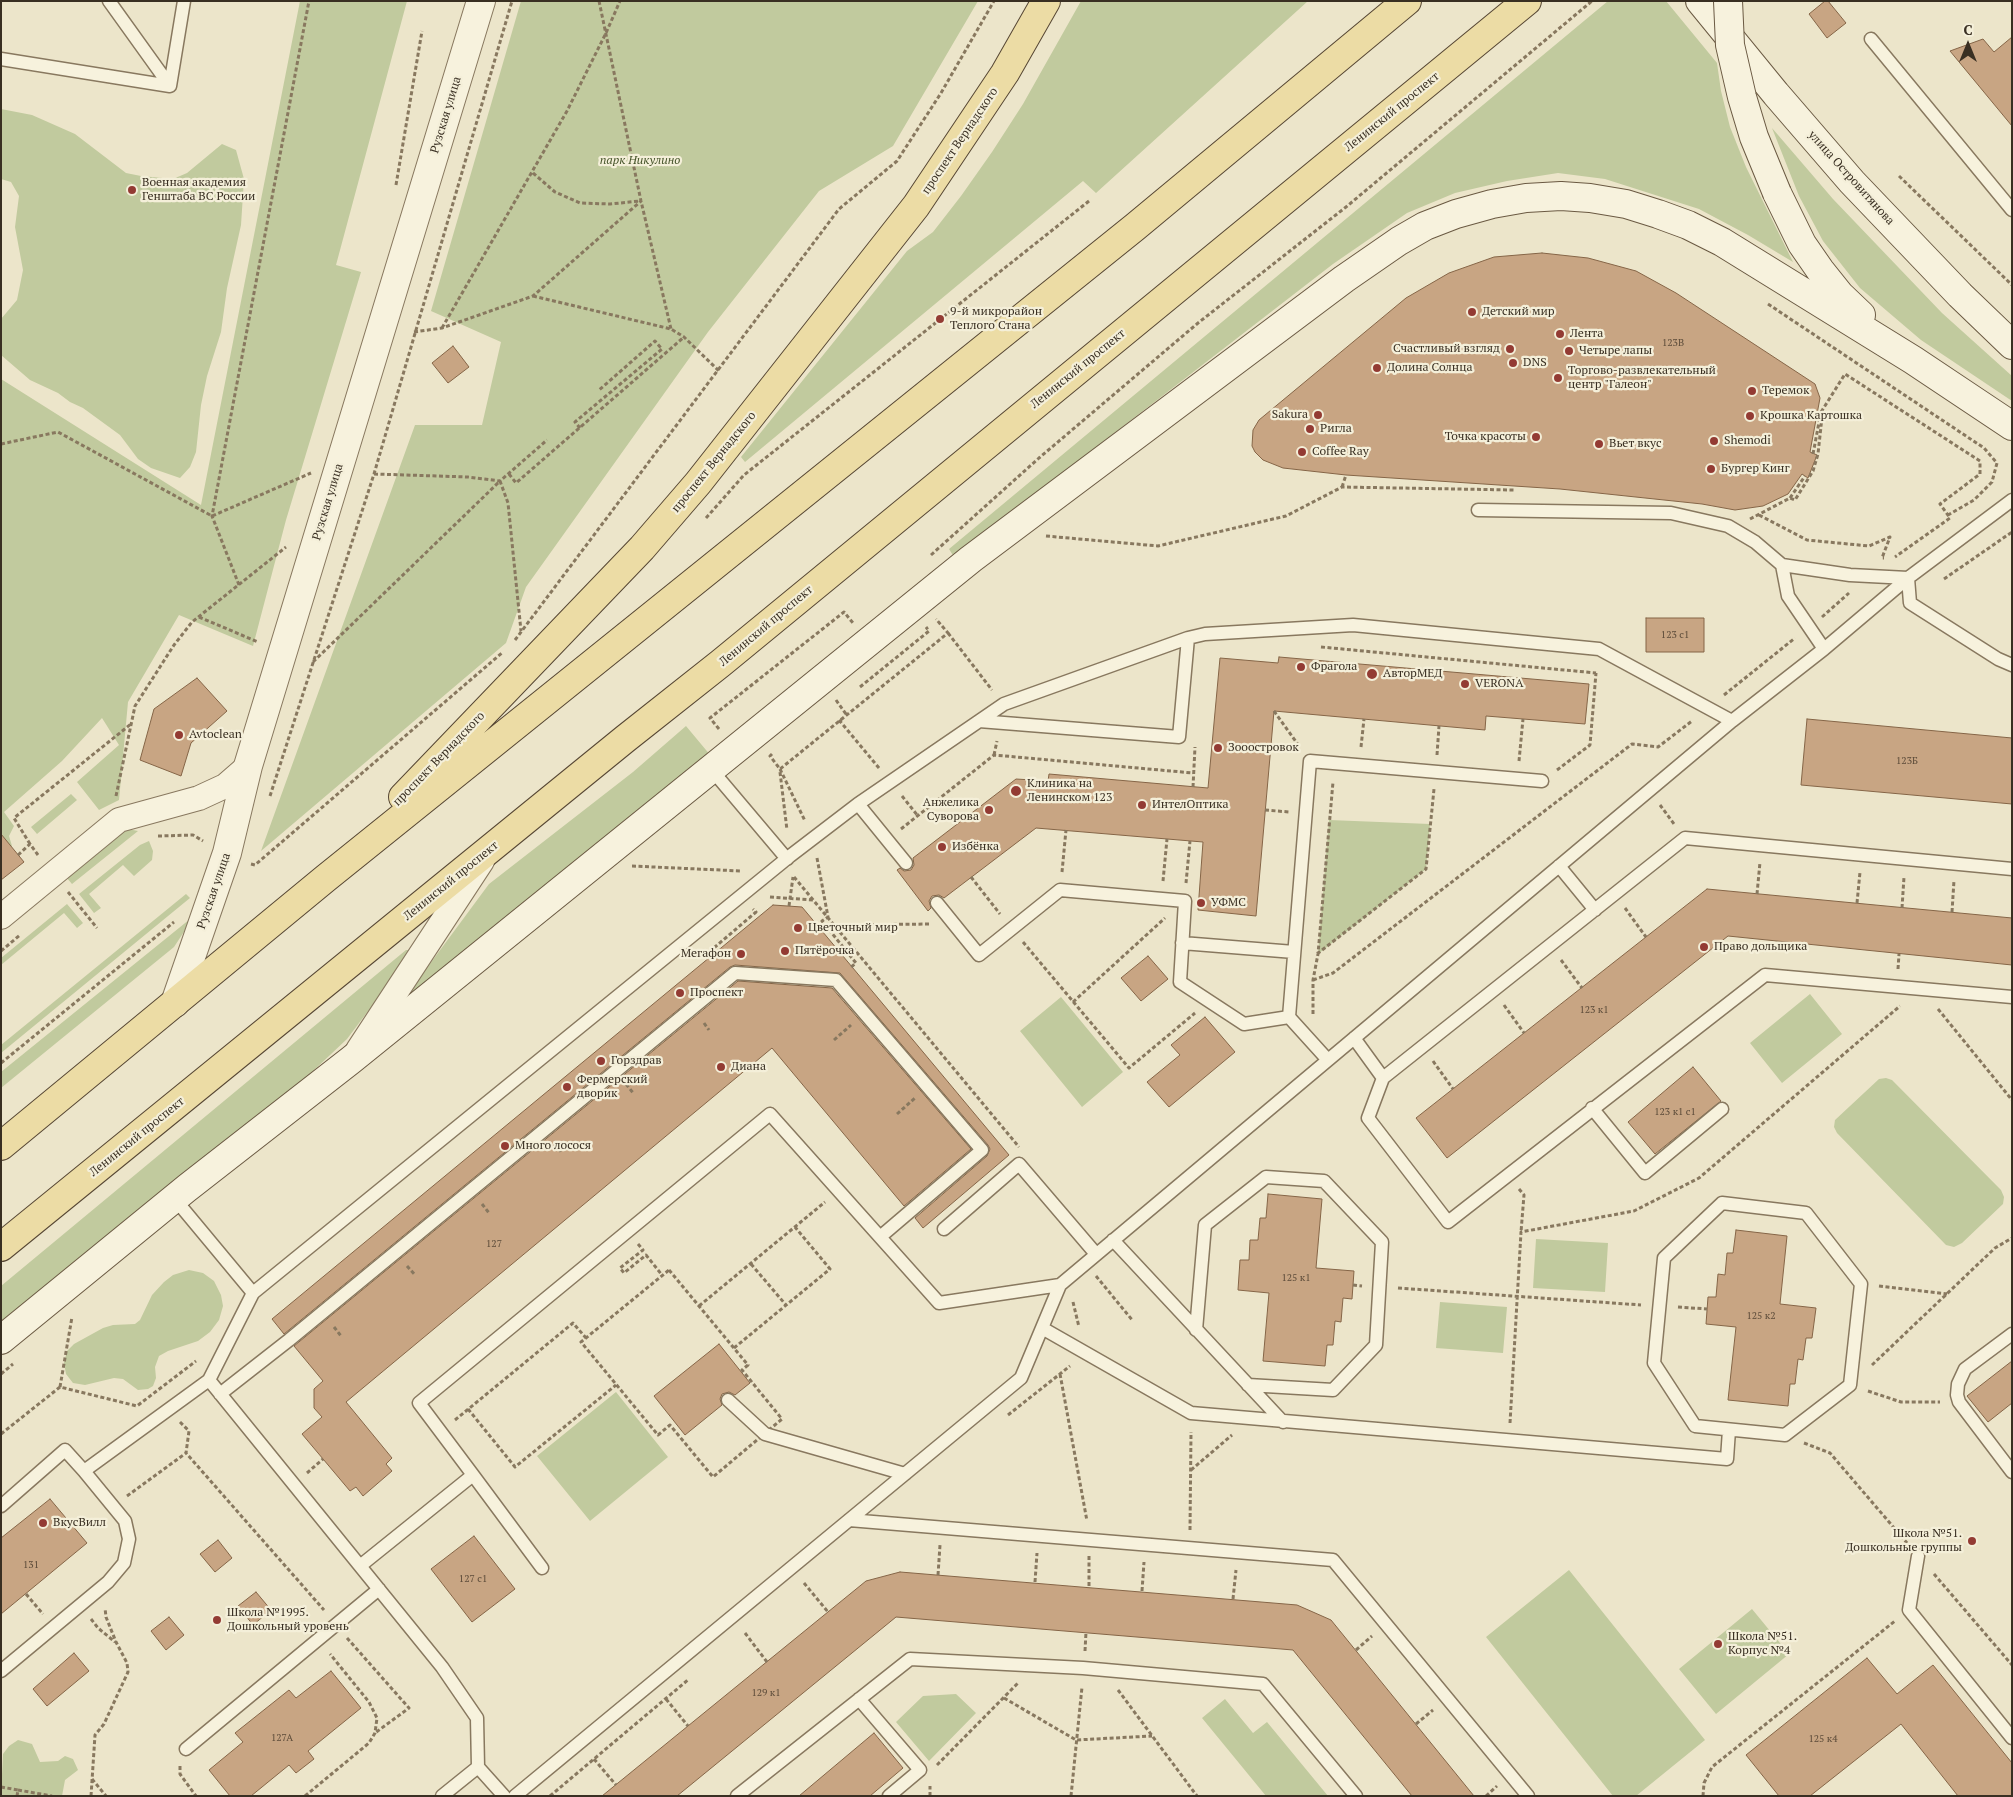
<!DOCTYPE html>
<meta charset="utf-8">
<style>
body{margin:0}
#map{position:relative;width:2013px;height:1797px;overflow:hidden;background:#ece5ca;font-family:"PT Serif",serif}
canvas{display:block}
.frame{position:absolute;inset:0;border:2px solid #392f22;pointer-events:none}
.north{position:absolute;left:1943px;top:20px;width:50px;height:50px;-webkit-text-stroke:4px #f4efd9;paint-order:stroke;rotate:0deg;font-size:14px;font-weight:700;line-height:20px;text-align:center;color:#392f22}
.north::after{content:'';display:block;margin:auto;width:18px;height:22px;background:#392f22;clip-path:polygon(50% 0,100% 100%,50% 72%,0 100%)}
</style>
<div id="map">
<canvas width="2013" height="1797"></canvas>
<div class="frame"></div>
<div class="north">С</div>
</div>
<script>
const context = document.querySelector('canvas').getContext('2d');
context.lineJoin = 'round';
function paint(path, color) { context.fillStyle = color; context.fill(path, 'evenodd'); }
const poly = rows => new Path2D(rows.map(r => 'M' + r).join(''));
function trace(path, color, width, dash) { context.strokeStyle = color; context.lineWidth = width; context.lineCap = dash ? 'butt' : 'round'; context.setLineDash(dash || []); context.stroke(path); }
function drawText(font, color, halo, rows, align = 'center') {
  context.font = font + ' "PT Serif",serif'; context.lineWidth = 4.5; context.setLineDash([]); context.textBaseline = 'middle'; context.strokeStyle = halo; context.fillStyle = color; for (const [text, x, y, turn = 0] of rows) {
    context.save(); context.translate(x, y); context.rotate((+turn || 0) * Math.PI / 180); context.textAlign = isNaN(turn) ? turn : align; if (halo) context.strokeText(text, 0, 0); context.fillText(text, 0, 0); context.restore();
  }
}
const green = poly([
 [300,1,407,1,336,265,361,272,286,520,253,646,179,615,128,702,119,800,99,810,77,782,119,745,102,718,62,761,4,812,14,826,9,836,12,846,1,855,1,379,201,505],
 [521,1,978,1,893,146,819,191,708,332,526,587,506,643,261,851,415,425,482,425,501,342,431,311],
 [1081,1,1308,1,1096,193,1083,181,745,462,741,457,907,251,933,232,961,196,992,152,1023,104],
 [1608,1,1666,1,1717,63,1721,91,1730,127,1746,167,1793,262,1748,235,1699,209,1605,179,1558,173,1507,181,1455,193,1407,213,1333,264,954,557,949,549],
 [1,109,32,115,75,134,126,173,141,176,173,179,187,173,222,144,236,150,244,179,241,225,227,288,221,332,207,376,201,405,196,452,190,467,180,478,151,468,138,459,120,435,83,408,70,402,58,393,30,380,1,355,1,319,17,300,23,270,15,227,19,196,11,182,1,179],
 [1772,128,1833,199,1942,313,2012,376,2012,401,1921,340,1860,288,1823,241,1799,196],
 [686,726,711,756,395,1011,489,884,633,772],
 [71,794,77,800,37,834,31,827],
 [1329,820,1430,824,1426,869,1318,954],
 [123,828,138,831,72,884,66,877],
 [149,841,153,851,152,860,134,876,123,865,89,894,101,908,94,913,79,894,140,845],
 [186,894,190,898,1,1053,1,1045],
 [67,904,83,923,77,928,64,913,1,965,1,958],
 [195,915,174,947,1,1088,1,1072],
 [406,950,410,950,411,954,347,1039,312,1072,1,1328,1,1286],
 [1810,994,1842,1034,1782,1083,1750,1043],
 [1061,997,1123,1072,1082,1107,1020,1031],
 [1886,1078,1892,1080,2001,1190,2004,1197,2003,1204,1962,1243,1954,1247,1946,1245,1837,1133,1834,1127,1835,1120,1879,1079],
 [1536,1239,1608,1243,1605,1292,1533,1288],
 [189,1270,203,1273,214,1281,221,1295,223,1306,219,1320,210,1332,198,1341,168,1351,159,1356,155,1367,156,1378,153,1386,148,1389,138,1390,123,1379,114,1378,85,1385,73,1383,66,1374,64,1363,67,1351,74,1344,103,1328,113,1325,135,1324,140,1320,152,1295,164,1282,173,1275],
 [1440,1302,1507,1307,1503,1353,1436,1348],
 [616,1392,668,1457,590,1521,537,1456],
 [1569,1570,1705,1740,1636,1796,1613,1796,1486,1637],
 [1752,1609,1789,1654,1716,1714,1679,1669],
 [956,1694,976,1713,929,1761,896,1722,923,1696],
 [1225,1699,1253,1733,1267,1722,1328,1796,1266,1796,1202,1718],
 [18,1740,32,1744,40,1762,58,1761,65,1756,73,1759,78,1770,65,1780,62,1796,1,1796,3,1754,9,1746]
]);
const building = poly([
 [1825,1,1828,1,1846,23,1827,38,1809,14,1825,1],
 [2012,37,2012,126,1950,51,1983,39,1994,52,2012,37],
 [1542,253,1588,258,1636,271,1676,293,1815,384,1820,398,1810,452,1817,455,1808,478,1802,474,1788,494,1763,506,1735,510,1702,504,1560,489,1346,475,1283,468,1263,460,1255,452,1252,446,1253,430,1259,420,1406,298,1449,273,1494,257,1542,253],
 [453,346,469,367,448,383,432,363,453,346],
 [1646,618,1704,618,1704,652,1646,652,1646,618],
 [1279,657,1589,684,1585,724,1486,716,1485,730,1274,711,1256,916,1198,910,1203,842,1036,828,944,898,939,895,932,896,929,901,931,908,928,911,897,870,900,868,904,871,911,870,914,865,913,858,1016,779,1048,781,1049,774,1208,788,1220,658,1278,663,1279,657],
 [197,678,227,711,191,743,181,776,140,760,154,709,197,678],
 [1807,719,2012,738,2012,804,1801,785,1807,719],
 [1,834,24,862,1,880,1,834],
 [1707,889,2012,918,2012,965,1728,936,1447,1158,1416,1118,1707,889],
 [773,905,802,907,1009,1155,923,1228,915,1218,987,1156,990,1149,988,1145,840,973,735,965,730,967,284,1334,272,1319,773,905],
 [1148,956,1168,979,1141,1001,1121,978,1148,956],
 [738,981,832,988,971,1149,904,1206,772,1048,346,1402,392,1458,386,1464,392,1471,363,1496,356,1487,350,1491,302,1434,322,1417,314,1408,314,1389,323,1381,294,1346,738,981],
 [1205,1017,1235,1052,1169,1107,1147,1082,1180,1055,1171,1045,1205,1017],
 [1693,1067,1721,1101,1655,1154,1628,1122,1693,1067],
 [1268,1194,1322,1199,1316,1268,1354,1271,1352,1299,1343,1298,1341,1322,1335,1321,1333,1345,1327,1345,1325,1366,1263,1361,1269,1293,1238,1290,1240,1260,1249,1260,1250,1240,1258,1240,1260,1218,1266,1218,1268,1194],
 [1736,1230,1787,1236,1780,1304,1816,1308,1812,1338,1806,1338,1803,1360,1798,1359,1795,1384,1790,1384,1788,1406,1728,1400,1736,1327,1706,1324,1708,1297,1716,1297,1718,1274,1725,1275,1727,1253,1733,1253,1736,1230],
 [719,1344,750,1383,735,1395,729,1392,722,1394,720,1399,722,1405,685,1435,654,1396,719,1344],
 [2012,1361,2012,1403,1988,1422,1967,1396,2012,1361],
 [50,1499,87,1543,1,1614,1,1538,50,1499],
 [474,1536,515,1589,472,1622,431,1569,474,1536],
 [218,1540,232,1558,215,1572,200,1554,218,1540],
 [900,1572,1297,1605,1331,1620,1474,1796,1412,1796,1293,1650,896,1617,677,1796,602,1796,866,1581,900,1572],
 [256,1592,271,1610,253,1625,238,1606,256,1592],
 [169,1617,184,1635,166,1650,151,1631,169,1617],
 [74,1653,89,1671,47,1706,33,1689,74,1653],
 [1867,1658,1897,1694,1933,1665,2012,1763,2012,1796,1958,1796,1901,1724,1810,1796,1779,1796,1746,1755,1867,1658],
 [331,1671,361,1708,308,1751,314,1759,296,1773,289,1765,251,1796,230,1796,209,1770,243,1742,235,1733,289,1690,296,1698,331,1671],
 [874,1733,903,1768,870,1796,799,1796,874,1733]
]);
const path = poly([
 [599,1,641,201,671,329],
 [533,173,555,192,580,203,610,204,640,201],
 [1899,176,2012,285],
 [396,185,422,31],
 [533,296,671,329,684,337,719,371],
 [1768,304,1984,448,1997,463,1992,482,1974,500,1948,515],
 [442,328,567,111,606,33,620,1],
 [414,332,442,328,533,296,641,201],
 [580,428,575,422,662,349,655,341,598,391],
 [1,444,58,432,212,516,311,473],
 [1813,454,1820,417,1818,417,1845,374,1980,461,1980,474,1940,504,1950,518,1895,557],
 [374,474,468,477,500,481,547,440],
 [509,474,516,483,684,337],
 [1342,487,1346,475],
 [1790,498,1805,476],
 [1759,515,1807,540,1869,546,1890,537,1882,558,1884,558],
 [706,518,744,475,1089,201],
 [1750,519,1790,498,1795,500,1813,471,1818,454,1822,417,1820,417],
 [1046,536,1158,546,1286,516,1342,487,1514,490],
 [931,555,1039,458,1198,323,1346,207,1592,1],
 [1944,579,2012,532],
 [239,585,212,516,309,1],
 [199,617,258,642],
 [1822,617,1849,593],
 [948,633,992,690],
 [515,640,839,209,897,161,941,93,994,1],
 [1321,647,1596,673],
 [313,662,500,481,508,503,521,631],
 [860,687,929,631,926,627],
 [1724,695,1795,638],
 [836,700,846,714],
 [1274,711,1299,746],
 [839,720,879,768],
 [719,729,710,718,844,612,853,623],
 [1361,747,1364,719],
 [772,754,770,756,780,769,948,633,936,619],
 [994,755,997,741],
 [1437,755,1439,726],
 [1519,761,1523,719],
 [780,769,805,821],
 [1557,770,1590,745,1596,673],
 [780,772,787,830],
 [1193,787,1195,747],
 [116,796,135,706,174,645,192,622,286,547],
 [270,796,374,474,512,1],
 [902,796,918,816],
 [1660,805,1674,824],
 [1265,810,1289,812],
 [901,829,994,755,1193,773],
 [158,836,193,835,203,841],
 [30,844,14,818,131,724],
 [18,855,30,844,38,855],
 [817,858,828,917,822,921,856,963,850,968],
 [251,864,255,865,503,652],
 [632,866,741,871],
 [1062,872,1066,830],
 [794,877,1019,1147],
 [971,877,1000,914],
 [1163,881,1167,839],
 [1186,883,1190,841],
 [68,892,97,928],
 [1757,894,1760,862],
 [770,897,813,900],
 [1857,903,1860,872],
 [789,906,793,877],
 [1625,908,1646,937],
 [1902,908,1904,877],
 [1952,912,1954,880],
 [834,925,931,924],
 [1023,942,1129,1068,1195,1013],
 [1,951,20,935],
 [1317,954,1426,869,1434,789],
 [724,958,715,947,756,912,753,909],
 [1561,960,1582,988],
 [1898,969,1899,954],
 [1313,980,1333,973,1632,744,1658,747,1692,721],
 [1073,1002,1165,918],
 [1504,1005,1524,1033],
 [1938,1009,2012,1100],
 [1313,1014,1313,980,1318,954,1333,782],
 [704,1023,709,1030],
 [834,1040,851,1025],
 [1433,1061,1453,1089],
 [1,1063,174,922],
 [626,1084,634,1094],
 [897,1114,915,1098],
 [555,1143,562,1153],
 [1519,1189,1524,1195,1521,1232],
 [482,1204,489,1213],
 [638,1244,643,1250,620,1268,624,1273,646,1255,662,1275],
 [751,1264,786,1305],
 [407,1266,415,1275],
 [669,1270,748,1365,742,1370,782,1419,713,1477,670,1425,658,1435,581,1342,669,1270],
 [1096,1276,1133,1321],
 [1353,1285,1362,1286],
 [1879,1286,1947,1294],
 [1398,1288,1641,1305],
 [1073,1302,1079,1327],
 [699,1306,825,1202],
 [1678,1307,1707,1309],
 [334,1327,341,1336],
 [734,1348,830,1269,795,1227],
 [1872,1365,1995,1248,2012,1238],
 [1,1374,13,1364],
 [1060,1374,1087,1521],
 [60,1387,72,1317],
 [1868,1391,1901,1402,1940,1402],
 [468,1409,515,1467,616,1385],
 [1008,1415,1070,1366],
 [455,1420,573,1323,586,1338],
 [180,1422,189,1431,186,1453,324,1610],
 [1510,1423,1521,1232,1634,1211,1699,1178,1900,1006],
 [1,1434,60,1387,137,1406,196,1361],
 [1804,1443,1830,1453,1907,1543],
 [1191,1470,1232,1435],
 [307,1473,323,1459],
 [127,1496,186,1453],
 [1190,1530,1191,1432],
 [1934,1574,2012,1665],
 [938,1575,940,1545],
 [1035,1582,1037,1553],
 [804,1583,828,1612],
 [1089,1586,1089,1556],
 [1142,1591,1144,1562],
 [26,1594,43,1614],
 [1233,1599,1236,1570],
 [91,1619,98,1628,115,1642],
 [745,1633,767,1662],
 [347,1638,409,1708,375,1733],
 [1356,1650,1372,1636],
 [1085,1651,1086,1632],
 [1118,1690,1197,1796],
 [1004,1698,1076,1740,1152,1736],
 [666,1699,688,1726],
 [1416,1724,1433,1710],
 [594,1759,616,1785],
 [937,1765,1019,1682],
 [180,1766,180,1774,196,1796],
 [92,1779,106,1796],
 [1,1787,18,1790,17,1796],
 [18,1790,52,1796],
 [91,1796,95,1735,104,1724,128,1672,127,1663,116,1642,106,1617,105,1608],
 [305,1796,369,1743,375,1733,377,1718,369,1702,330,1654],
 [550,1796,689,1679],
 [930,1796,930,1786],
 [1071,1796,1082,1687],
 [1486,1796,1497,1786],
 [1703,1796,1704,1783,1712,1767,1895,1621]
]);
const service = poly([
 [109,1,170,86,184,1],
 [1871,39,2012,210],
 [1,59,170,86],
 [1478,510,1671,513,1728,526,1755,542,1782,565,1850,575,1908,578,1910,603,1998,659,2012,665],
 [1782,565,1788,596,1824,649],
 [979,721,1179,737,1188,638],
 [711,769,787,859],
 [858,804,906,863],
 [1559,866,1595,910],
 [937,903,979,955,1060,890,1185,901,1180,982,1244,1024,1289,1017,1327,1059],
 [1182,943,1294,952],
 [1289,1017,1310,761,1542,781],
 [1354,1038,1383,1078,1368,1118,1448,1222,1765,975,2012,997],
 [1383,1078,1685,838,2012,869],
 [1592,1108,1645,1173,1722,1109],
 [174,1198,253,1293],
 [1722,1203,1806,1213,1861,1284,1850,1385,1785,1435,1695,1426,1654,1363,1664,1258,1722,1203],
 [944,1229,1019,1164,1096,1254],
 [1113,1240,1283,1422],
 [1042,1328,1191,1413,1727,1459,1729,1430],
 [1196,1330,1205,1225,1266,1177,1324,1181,1382,1242,1376,1345,1333,1390,1248,1385],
 [2012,1334,1965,1369,1958,1384,1957,1395,1959,1402,2012,1472],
 [220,1394,289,1340,735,973,836,980,982,1150,880,1237],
 [728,1400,765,1434,905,1474],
 [473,1475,542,1568],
 [1,1506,65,1450,84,1471],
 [849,1520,1333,1560,1528,1796],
 [1918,1556,1909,1610,2012,1738],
 [360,1566,473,1475,419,1403,770,1114,939,1303,1060,1285],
 [1,1671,108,1582,124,1563,129,1539,125,1521,84,1471,209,1380],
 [859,1699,920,1770,889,1796],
 [186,1749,379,1589],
 [478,1767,477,1718,442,1667,209,1380,253,1293,790,856,858,804,1004,704,1188,638,1205,634,1353,625,1599,649,1732,721],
 [442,1796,478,1767,504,1796],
 [515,1796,1021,1378,1060,1285,1732,721,1824,649,1908,578,2012,500],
 [737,1796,910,1659,1083,1668,1263,1684,1356,1796]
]);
const minor = poly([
 [1,917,119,820,199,798,225,786,248,766],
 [358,1050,482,861]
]);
const tertiary = poly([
 [175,1003,227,853,248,766,481,1]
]);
const secondary = poly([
 [1700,1,1776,94,1852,182,1960,295,2012,345],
 [1777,193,1802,244,1820,270,1840,295,1861,315],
 [1,1340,187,1188,351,1060,971,559,1344,279,1399,241,1425,226,1456,214,1492,204,1526,198,1561,196,1590,198,1626,204,1658,214,1688,225,1722,242,1913,360,2012,426]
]);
const primary = poly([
 [403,797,642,548,698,483,916,206,1005,73,1046,1],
 [1,1146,326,878,1135,227,1407,1],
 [1,1247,625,739,721,663,1527,1]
]);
const secondaryBridge = poly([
 [1728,1,1730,45,1742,97,1754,137,1777,193]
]);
const markers = [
 [132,190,5,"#933b33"],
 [1472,312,5,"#933b33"],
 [940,319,5,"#933b33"],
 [1560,334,5,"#933b33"],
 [1510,349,5,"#933b33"],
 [1569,351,5,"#933b33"],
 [1513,363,5,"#933b33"],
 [1377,368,5,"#933b33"],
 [1558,378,5,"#933b33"],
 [1752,391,5,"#933b33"],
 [1318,415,5,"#933b33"],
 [1750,416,5,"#933b33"],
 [1310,429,5,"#933b33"],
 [1536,437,5,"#933b33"],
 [1714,441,5,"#933b33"],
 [1599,444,5,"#933b33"],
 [1302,452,5,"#933b33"],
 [1711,469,5,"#933b33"],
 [1301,667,5,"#933b33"],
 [1372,674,6,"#933b33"],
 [1465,684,5,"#933b33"],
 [179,735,5,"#933b33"],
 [1218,748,5,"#933b33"],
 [1016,791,6,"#933b33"],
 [1142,805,5,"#933b33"],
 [989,810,5,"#933b33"],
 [942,847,5,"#933b33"],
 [1201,903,5,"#933b33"],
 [798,928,5,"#933b33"],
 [1704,947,5,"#933b33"],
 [785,951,5,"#933b33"],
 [741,954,5,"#933b33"],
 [680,993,5,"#933b33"],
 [601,1061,5,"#933b33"],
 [721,1067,5,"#933b33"],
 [567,1087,5,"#933b33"],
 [505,1146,5,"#933b33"],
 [43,1523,5,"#933b33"],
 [1972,1541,5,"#933b33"],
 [217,1620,5,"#933b33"],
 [1718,1644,5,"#933b33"]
];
const numberNames = [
 ["123В",1673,343],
 ["123 с1",1675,635],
 ["123Б",1907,761],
 ["123 к1",1594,1010],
 ["123 к1 с1",1675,1112],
 ["127",494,1244],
 ["125 к1",1296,1278],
 ["125 к2",1761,1316],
 ["131",31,1565],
 ["127 с1",473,1579],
 ["129 к1",766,1693],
 ["127А",282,1738],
 ["125 к4",1823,1739]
];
const streetNames = [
 ["Ленинский проспект",1392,112,-39],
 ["Рузская улица",446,115,-73],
 ["проспект Вернадского",960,141,-56],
 ["улица Островитянова",1851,178,48],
 ["Ленинский проспект",1078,369,-39],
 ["проспект Вернадского",714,462,-51],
 ["Рузская улица",328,502,-73],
 ["Ленинский проспект",766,626,-40],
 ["проспект Вернадского",439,759,-46],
 ["Ленинский проспект",451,881,-39],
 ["Рузская улица",214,891,-71],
 ["Ленинский проспект",137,1137,-39]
];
const parkNames = [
 ["парк Никулино",640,161]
];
const poiNames = [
 ["Военная академия",142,183],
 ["Генштаба ВС России",142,197],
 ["9-й микрорайон",950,312],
 ["Теплого Стана",950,326],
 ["Детский мир",1482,312],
 ["Лента",1570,334],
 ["Счастливый взгляд",1500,349,"right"],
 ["Четыре лапы",1579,351],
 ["DNS",1523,363],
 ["Долина Солнца",1387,368],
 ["Торгово-развлекательный",1568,371],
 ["центр \"Галеон\"",1568,385],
 ["Теремок",1762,391],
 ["Sakura",1308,415,"right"],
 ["Крошка Картошка",1760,416],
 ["Ригла",1320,429],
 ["Точка красоты",1526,437,"right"],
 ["Shemodi",1724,441],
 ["Вьет вкус",1609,444],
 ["Coffee Ray",1312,452],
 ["Бургер Кинг",1721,469],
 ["Фрагола",1311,667],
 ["АвторМЕД",1383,674],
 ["VERONA",1475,684],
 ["Avtoclean",189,735],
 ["Зооостровок",1228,748],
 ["Клиника на",1027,784],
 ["Ленинском 123",1027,798],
 ["Анжелика",979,803,"right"],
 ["Суворова",979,817,"right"],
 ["ИнтелОптика",1152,805],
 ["Избёнка",952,847],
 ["УФМС",1211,903],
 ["Цветочный мир",808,928],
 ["Право дольщика",1714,947],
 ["Пятёрочка",795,951],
 ["Мегафон",731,954,"right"],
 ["Проспект",690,993],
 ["Горздрав",611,1061],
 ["Диана",731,1067],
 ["Фермерский",577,1080],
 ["дворик",577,1094],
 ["Много лосося",515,1146],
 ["ВкусВилл",53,1523],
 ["Школа №51.",1962,1534,"right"],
 ["Дошкольные группы",1962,1548,"right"],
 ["Школа №1995.",227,1613],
 ["Дошкольный уровень",227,1627],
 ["Школа №51.",1728,1637],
 ["Корпус №4",1728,1651]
];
paint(green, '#c1ca9e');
paint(building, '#c8a583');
trace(building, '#856547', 1);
trace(service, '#88785f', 15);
trace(minor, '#88785f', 26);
trace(tertiary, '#88785f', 30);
trace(secondary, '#6a5942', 30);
trace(primary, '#564633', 30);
trace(path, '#88785f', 3, [4, 2.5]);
trace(service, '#f7f2dd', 12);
trace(minor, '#f7f2dd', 24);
trace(tertiary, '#f7f2dd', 28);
trace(secondary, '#f7f2dd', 28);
trace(primary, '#ecdca5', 28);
trace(secondaryBridge, '#6a5942', 30, []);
trace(secondaryBridge, '#f7f2dd', 28);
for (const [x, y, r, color] of markers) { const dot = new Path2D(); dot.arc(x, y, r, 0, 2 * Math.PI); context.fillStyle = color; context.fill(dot); trace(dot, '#f4efd9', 2); }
drawText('10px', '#5d4c3a', null, numberNames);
drawText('12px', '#392f22', '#f4efd9', streetNames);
drawText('italic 12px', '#46542a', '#f4efd9', parkNames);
drawText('12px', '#392f22', '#f4efd9', poiNames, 'left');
</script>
